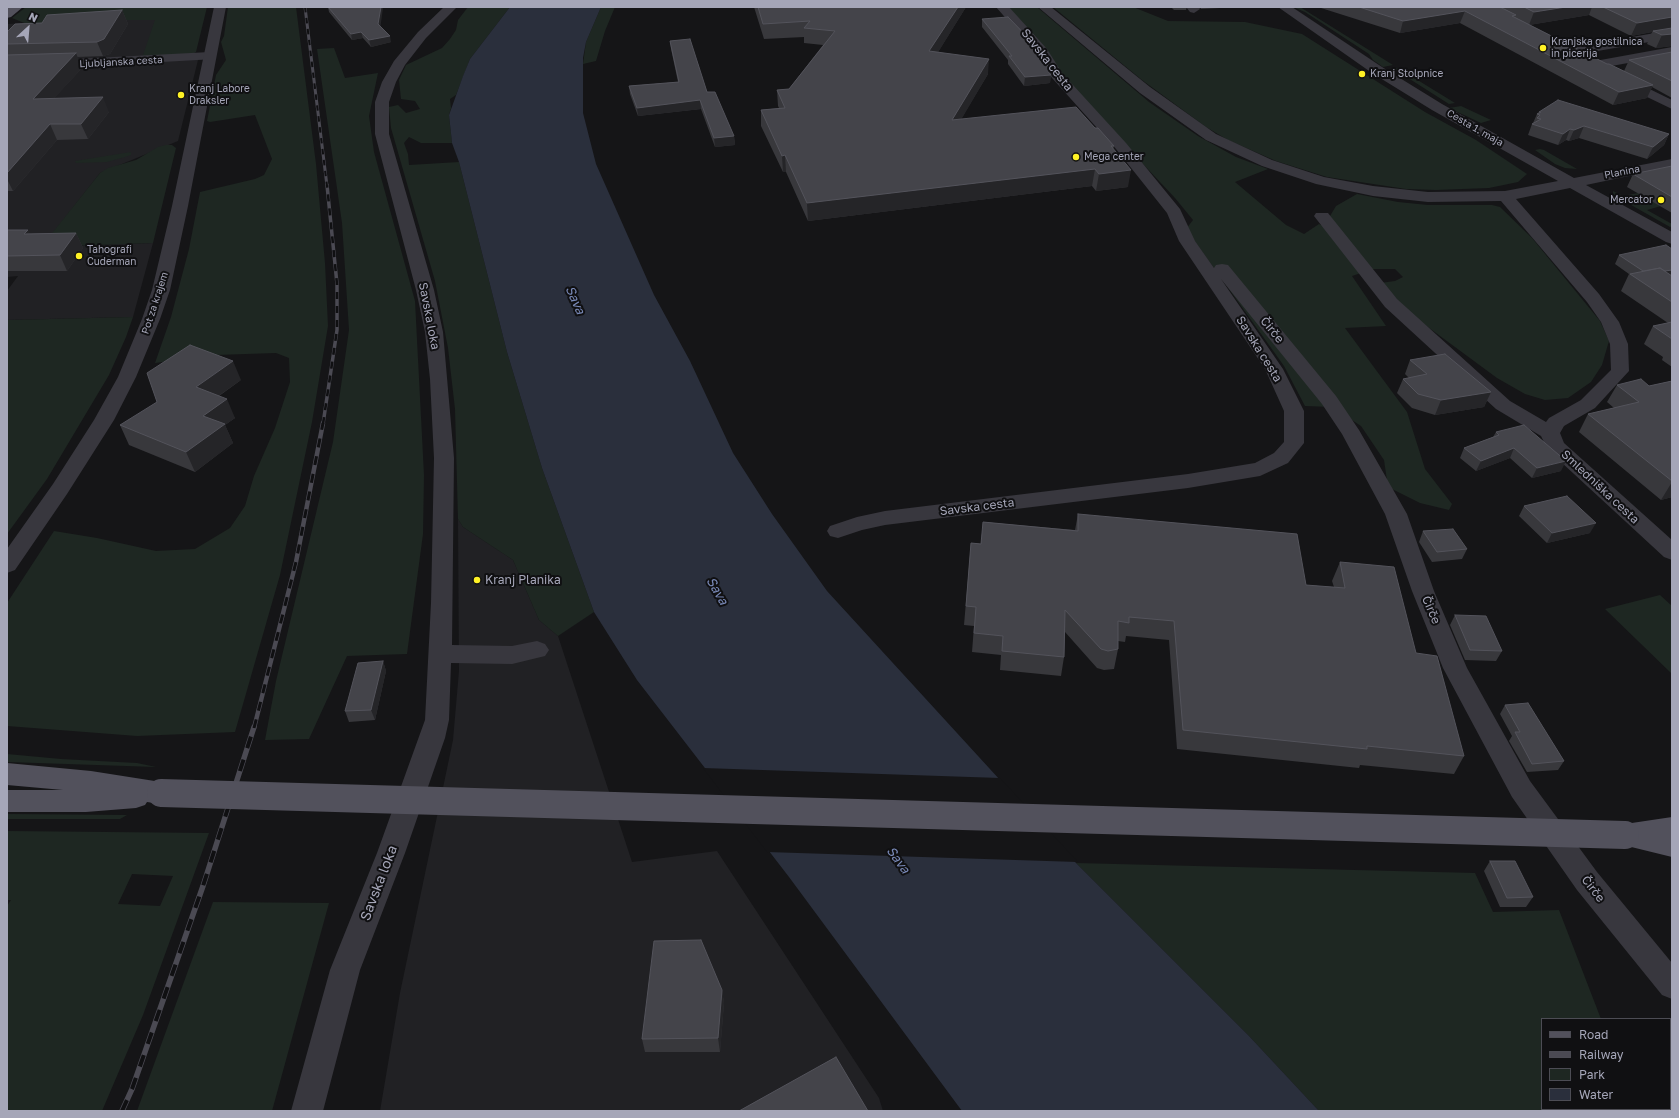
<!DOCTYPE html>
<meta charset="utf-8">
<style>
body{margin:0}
#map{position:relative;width:1679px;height:1118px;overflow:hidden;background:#151517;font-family:"Golos Text",sans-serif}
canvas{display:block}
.frame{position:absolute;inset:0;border:8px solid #a5a6b8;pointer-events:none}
.legend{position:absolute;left:1541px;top:1018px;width:130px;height:92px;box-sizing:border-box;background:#101012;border:1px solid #4c4c54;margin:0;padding:5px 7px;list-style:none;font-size:12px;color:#a5a6b8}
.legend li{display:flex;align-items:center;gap:8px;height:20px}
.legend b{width:20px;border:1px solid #4c4c54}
.north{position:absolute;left:8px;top:8px;width:40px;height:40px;-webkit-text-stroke:3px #101012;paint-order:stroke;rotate:26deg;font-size:11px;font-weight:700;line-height:16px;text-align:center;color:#a5a6b8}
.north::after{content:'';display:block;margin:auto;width:14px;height:18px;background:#a5a6b8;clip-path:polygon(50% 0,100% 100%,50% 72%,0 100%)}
</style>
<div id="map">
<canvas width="1679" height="1118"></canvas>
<div class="frame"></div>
<ul class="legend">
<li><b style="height:5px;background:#52515c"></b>Road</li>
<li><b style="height:5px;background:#4b4a53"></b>Railway</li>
<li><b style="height:11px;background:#1e2722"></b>Park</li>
<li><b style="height:11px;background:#2a2f3c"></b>Water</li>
</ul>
<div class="north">N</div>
</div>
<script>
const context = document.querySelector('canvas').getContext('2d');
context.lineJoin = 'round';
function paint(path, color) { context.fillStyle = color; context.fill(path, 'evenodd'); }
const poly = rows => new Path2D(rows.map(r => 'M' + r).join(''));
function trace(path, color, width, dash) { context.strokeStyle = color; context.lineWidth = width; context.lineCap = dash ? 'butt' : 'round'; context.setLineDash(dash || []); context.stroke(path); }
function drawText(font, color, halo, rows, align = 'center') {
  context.font = font + ' "Golos Text",sans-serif'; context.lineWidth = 4; context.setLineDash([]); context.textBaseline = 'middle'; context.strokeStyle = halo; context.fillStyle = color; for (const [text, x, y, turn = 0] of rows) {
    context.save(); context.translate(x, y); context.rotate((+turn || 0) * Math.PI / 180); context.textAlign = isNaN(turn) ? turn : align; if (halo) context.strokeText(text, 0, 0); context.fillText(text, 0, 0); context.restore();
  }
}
const built = poly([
 [125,20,156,20,198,60,178,141,100,173,42,247,153,243,133,317,7,320,7,291,18,276,7,277,7,24,25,23,39,29],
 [458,519,463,527,513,560,539,620,558,636,632,862,717,851,879,1098,883,1111,380,1111,400,993,453,740,459,671]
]);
const green = poly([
 [26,7,207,7,196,52,189,56,142,58,155,20,125,20,39,29,12,18],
 [228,7,296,7,316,164,325,263,328,326,312,422,280,575,235,732,137,736,7,726,7,603,54,531,97,538,156,551,195,549,230,528,245,506,254,476,275,428,290,382,289,358,276,353,216,355,155,363,171,317,189,249,200,192,255,179,264,175,272,159,255,115,210,122,207,121,216,75,226,60,221,42,224,36],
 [468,7,510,7,470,59,456,95,450,99,451,108,449,115,452,143,421,143,409,137,404,143,408,154,409,165,459,162,507,352,542,468,594,612,558,636,539,620,513,560,463,527,458,519,455,409,448,348,435,281,391,128,389,107,398,105,406,113,420,109,415,101,401,99,399,80,406,65,442,48,450,39,456,30,458,20],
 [601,7,615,7,605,31,596,61,583,64,586,42],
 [1006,7,1037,7,1149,102,1198,136,1236,157,1268,169,1235,182,1286,225,1304,234,1319,224,1325,227,1361,273,1352,276,1386,326,1345,328,1407,412,1425,469,1452,504,1449,510,1420,503,1388,487,1384,460,1361,426,1332,407,1305,406,1284,366,1186,229,1193,220,1175,198,1097,115],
 [1053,7,1133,7,1168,21,1245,22,1302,34,1425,112,1476,140,1527,174,1518,182,1489,188,1436,190,1406,189,1327,177,1276,161,1228,140,1206,127,1142,80],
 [1293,7,1300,7,1393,65,1383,67,1373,60,1369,54,1305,12],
 [334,48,345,78,378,73,369,116,374,152,415,301,424,475,423,534,407,654,347,656,309,739,265,740,276,681,333,442,349,330,342,223,317,49],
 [1398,68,1455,103,1449,104,1394,69],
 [1461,106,1491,120,1481,123,1449,108],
 [166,145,172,145,176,148,153,243,41,247,100,173,108,168,136,160,158,147],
 [1540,149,1544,150,1577,169,1565,168,1555,164,1535,150],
 [131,152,131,155,125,157,107,162,76,163,75,161],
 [1613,191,1623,196,1638,193,1661,206,1647,210,1672,224,1672,226,1670,227,1617,197,1613,195],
 [1357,194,1398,202,1428,205,1492,205,1500,207,1532,238,1600,321,1609,341,1602,365,1591,382,1568,398,1545,400,1525,394,1497,378,1417,319,1380,283,1395,281,1403,277,1395,269,1366,269,1330,216,1336,206],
 [133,317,126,337,109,375,47,479,7,534,7,320],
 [1660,595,1672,606,1672,674,1605,609],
 [7,754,61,759,137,763,156,767,7,762],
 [7,814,127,815,120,819,7,819],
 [7,831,209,833,143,1015,102,1111,7,1111,7,906,11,900,7,900],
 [132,874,173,876,160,906,118,904],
 [1076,863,1475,873,1493,912,1559,910,1601,1019,1542,1019,1542,1109,1636,1109,1637,1111,1319,1111,1249,1036],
 [213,902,329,903,272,1111,137,1111]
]);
const water = poly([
 [510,7,601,7,586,42,583,58,583,113,596,164,654,295,690,361,733,453,772,514,827,591,1076,863,1249,1036,1319,1111,962,1111,789,877,637,680,594,612,542,468,507,352,459,162,452,143,449,115,463,76,470,59]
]);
const pier = poly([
 [703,768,1000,778,1078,862,767,852]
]);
const minor = poly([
 [444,7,457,7,426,38,405,65,396,82,389,102,389,134,434,290,443,332,454,458,452,645,512,646,537,641,545,644,549,650,545,656,512,664,451,663,449,720,445,738,405,853,360,970,323,1111,291,1111,330,970,377,853,425,720,431,603,434,458,430,379,425,332,416,290,375,134,375,102,382,82,394,61,418,32,444,7],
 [996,7,1009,7,1047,49,1062,73,1126,143,1180,209,1195,241,1214,268,1216,265,1222,264,1228,265,1336,396,1359,430,1407,514,1434,591,1467,668,1530,781,1597,872,1672,963,1672,999,1662,995,1577,890,1512,797,1443,668,1412,591,1385,514,1342,434,1322,404,1221,279,1283,369,1304,411,1304,443,1288,463,1260,476,1188,488,885,525,862,530,838,538,830,536,827,531,830,526,857,517,885,511,1188,474,1255,463,1274,453,1284,442,1284,411,1265,369,1179,241,1167,213,1116,149,1052,78,1037,54,996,7],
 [1038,7,1051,7,1150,87,1216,134,1272,160,1324,177,1373,186,1428,192,1505,191,1558,181,1432,110,1372,73,1278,7,1292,7,1382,67,1442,104,1574,178,1672,159,1672,167,1586,185,1672,232,1672,244,1666,242,1570,188,1516,199,1599,294,1619,322,1628,344,1629,371,1595,408,1564,426,1560,433,1564,443,1672,540,1672,560,1664,557,1548,450,1541,436,1496,409,1385,307,1314,216,1316,213,1328,213,1397,299,1510,401,1546,422,1549,418,1581,400,1611,370,1610,344,1601,322,1587,302,1501,201,1428,202,1373,196,1316,184,1262,166,1206,140,1140,93,1038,7],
 [1186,7,1199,7,1200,9,1194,13,1190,12,1186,7],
 [1672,30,1672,38,1569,56,1563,52,1569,48,1672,30],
 [1672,47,1672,55,1595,69,1588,65,1595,61,1672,47],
 [210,52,216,56,215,59,56,68,7,68,7,60,56,60,210,52],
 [1623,76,1672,100,1672,109,1618,83,1616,80,1618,77,1623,76]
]);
const tertiary = poly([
 [214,7,226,7,188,206,170,290,160,319,136,377,114,420,67,494,15,570,7,573,7,549,53,484,94,420,118,377,142,319,152,290,172,206,214,7]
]);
const primary = poly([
 [9,7,23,7,11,17,7,18,7,8,9,7],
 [7,763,91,771,161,782,170,785,174,793,170,801,161,804,147,802,145,805,136,808,86,812,7,812,7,790,63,790,7,785,7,763],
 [1672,817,1672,857,1615,843,1612,835,1615,827,1625,824,1672,817]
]);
const railFar3 = poly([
 [305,7,327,186]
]);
const railFar2 = poly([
 [323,424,337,330,337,284,327,185]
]);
const railFar1 = poly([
 [254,728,296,562,323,423]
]);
const rail = poly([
 [122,1111,132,1089,203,886,254,727]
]);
const primaryBridge = poly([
 [161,793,1625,835]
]);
const wall = poly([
 [328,7,382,7,380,26,391,42,371,47,363,38,352,40,329,12],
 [754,7,966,7,938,52,988,74,961,119,1095,128,1114,146,1113,150,1128,187,1096,191,1092,186,808,221,786,172,783,172,761,126,761,110,779,108,778,106,777,90,789,89,823,45,804,43,804,37,764,39],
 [1171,7,1187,7,1186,10,1174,10],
 [1200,7,1238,7,1201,9],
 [1322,7,1500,7,1504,9,1504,7,1672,7,1672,46,1656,48,1647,44,1652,32,1631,36,1589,15,1529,25,1515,18,1607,64,1624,71,1629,60,1668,53,1669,49,1672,49,1672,98,1652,87,1647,98,1613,105,1460,23,1400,33,1321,8],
 [122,10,128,24,110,54,103,56,77,57,82,68,54,98,109,112,88,139,57,140,13,191,7,191,7,32,42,23],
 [982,19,1040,52,1040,55,1051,74,1050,83,1024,86,1008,64,1008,60,982,27],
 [670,41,707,92,734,136,735,145,715,147,701,109,638,116,630,94,629,86,678,82,671,49],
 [1539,112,1669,134,1664,145,1647,159,1579,138,1569,141,1566,140,1558,145,1528,135,1532,124,1533,123,1537,114],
 [1672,166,1672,213,1627,187,1633,174],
 [7,230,30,234,76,233,83,248,67,271,7,271],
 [1672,249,1672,367,1662,360,1663,357,1644,344,1653,326,1668,323,1621,291,1629,274,1615,264,1619,255],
 [1410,360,1491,392,1484,407,1435,415,1412,408,1397,393,1403,379,1409,378,1405,374],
 [241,380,219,396,235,418,225,425,233,443,195,472,129,445,120,425],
 [1672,381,1672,497,1661,500,1579,432,1588,414,1614,408,1607,402,1617,385,1649,386],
 [1496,432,1561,471,1532,478,1510,458,1476,471,1460,458,1464,448,1493,437],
 [1524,506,1590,533,1547,543,1519,516],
 [1078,514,1306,585,1334,587,1332,581,1340,562,1416,653,1464,756,1454,774,1360,765,1359,768,1177,749,1169,640,1126,636,1125,642,1118,641,1118,649,1114,669,1104,670,1097,668,1065,632,1064,657,1061,676,1000,670,1001,655,972,652,974,626,964,625,971,543,981,544,983,522,1075,530],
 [1423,531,1467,549,1462,559,1432,562,1419,542],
 [1455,615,1502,651,1496,661,1465,660,1450,625],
 [383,661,386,671,375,720,349,722,345,711],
 [1505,705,1564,761,1558,770,1527,772,1509,741,1512,736,1500,714],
 [1490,861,1533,897,1526,907,1500,907,1484,871],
 [722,990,724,1003,720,1052,645,1052,642,1039]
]);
const shadedWall = poly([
 [381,7,382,7,383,8,380,30,378,24],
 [958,7,966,7,929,67,929,51],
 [1566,7,1592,7,1589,15,1529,25,1534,12],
 [122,10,128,24,110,54,103,56,97,42],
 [1465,11,1460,23,1400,33,1403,21],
 [1672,17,1672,29,1653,31,1652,32,1631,36,1637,23],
 [361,32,363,38,352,40,351,34],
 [1672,34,1672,46,1656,48,1662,35],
 [390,36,391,42,371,47,369,40],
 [76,53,82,68,40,114,33,99],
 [989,59,988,74,951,137,952,120],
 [1047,70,1051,70,1050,83,1024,86,1025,77],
 [1653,85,1647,98,1613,105,1619,92],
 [103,97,109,112,88,139,81,124],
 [700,100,701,109,638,116,637,108],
 [50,124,57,140,13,191,7,179,7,173],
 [1584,126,1579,138,1569,141,1574,130],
 [1570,129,1566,140,1558,145,1563,134],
 [1669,134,1664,145,1647,159,1653,147],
 [734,136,735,145,715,147,714,138],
 [785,155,786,172,783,172,782,156],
 [1095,169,1092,186,808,221,807,203],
 [1131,170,1128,187,1096,191,1099,174],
 [28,230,36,245,24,234],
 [76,233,83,248,67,271,60,255],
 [1672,270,1672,278,1645,284,1650,275],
 [233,361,241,380,204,406,196,387],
 [1491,392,1484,407,1435,415,1441,400],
 [227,399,235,418,225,425,233,443,195,472,186,452,203,416],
 [1514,448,1510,458,1476,471,1481,461],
 [1566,461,1561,471,1532,478,1537,468],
 [1672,482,1672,497,1661,500],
 [1596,523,1590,533,1547,543,1552,533],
 [383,661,386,671,375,720,371,710],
 [722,990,724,1003,720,1052,718,1038]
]);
const building = poly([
 [328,7,381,7,378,24,390,36,369,40,361,32,351,34,328,7],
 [758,7,958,7,929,51,989,59,952,120,1076,107,1095,128,1098,128,1114,146,1111,146,1131,170,1099,174,1095,169,807,203,785,155,782,156,761,110,785,108,777,90,789,89,835,31,804,28,810,21,763,24,758,7],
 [1359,7,1500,7,1516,15,1512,16,1607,64,1609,64,1653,85,1619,92,1465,11,1403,21,1359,7],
 [1524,7,1566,7,1534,12,1524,7],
 [1603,7,1672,7,1672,17,1637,23,1603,7],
 [122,10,104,39,97,42,7,44,7,32,15,24,42,23,47,15,122,10],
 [1008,17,1037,47,1040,52,1037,52,1051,70,1047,70,1051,75,1025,77,1009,56,1012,56,982,19,1008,17],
 [1672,28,1672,34,1662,35,1653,31,1672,28],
 [690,39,707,92,715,92,734,136,714,138,700,100,637,108,629,86,679,82,670,41,690,39],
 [1672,52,1672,81,1629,60,1672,52],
 [76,53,33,99,103,97,81,124,50,124,7,173,7,55,76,53],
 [1558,100,1669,134,1653,147,1584,126,1574,130,1570,129,1563,134,1532,124,1541,119,1537,118,1540,115,1537,114,1541,112,1539,112,1558,100],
 [1672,166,1672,197,1633,174,1672,166],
 [7,230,28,230,24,234,76,233,60,255,7,256,7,230],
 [1666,245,1672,249,1672,270,1665,271,1660,268,1643,271,1619,255,1666,245],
 [1660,268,1672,276,1672,302,1630,274,1660,268],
 [1672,322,1672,339,1653,326,1672,322],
 [190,345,233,361,196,387,227,399,203,416,225,424,186,452,120,425,157,402,147,373,190,345],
 [1445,354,1491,392,1441,400,1418,394,1403,379,1427,374,1410,360,1445,354],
 [1641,379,1649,386,1672,381,1672,481,1588,414,1639,402,1617,385,1641,379],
 [1524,425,1566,461,1537,468,1514,448,1481,461,1464,448,1499,435,1496,432,1524,425],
 [1567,496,1596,523,1552,533,1524,506,1567,496],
 [1078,514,1297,534,1306,585,1345,588,1340,562,1394,567,1416,653,1437,656,1464,756,1367,746,1367,749,1183,730,1174,621,1129,617,1129,623,1118,621,1118,649,1108,651,1101,649,1065,610,1064,657,1002,651,1003,636,974,633,976,607,966,606,971,543,981,544,983,522,1078,531,1078,514],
 [1453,529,1467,549,1437,552,1423,531,1453,529],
 [1455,615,1486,616,1502,651,1470,650,1455,615],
 [383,661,371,710,345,711,358,663,383,661],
 [1528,703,1564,761,1532,764,1515,732,1520,732,1505,705,1528,703],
 [1490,861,1515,861,1533,897,1507,898,1490,861],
 [701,940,722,990,718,1038,642,1039,654,941,701,940],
 [836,1057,868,1111,739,1111,836,1057]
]);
const markers = [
 [1543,48,4,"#fff225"],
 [1362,74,4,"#fff225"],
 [181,95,4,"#fff225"],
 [1076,157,4,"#fff225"],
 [1661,200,4,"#fff225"],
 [79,256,4,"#fff225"],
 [477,580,4,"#fff225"]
];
const farPoinames = [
 ["Kranjska gostilnica",1551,42],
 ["in picerija",1551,54],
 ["Kranj Stolpnice",1370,74],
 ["Kranj Labore",189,89],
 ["Draksler",189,101],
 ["Mega center",1084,157],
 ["Mercator",1653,200,"right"],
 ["Tahografi",87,250],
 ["Cuderman",87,262]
];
const farStreetnames = [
 ["Ljubljanska cesta",121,62,-3],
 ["Cesta 1. maja",1475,128,30],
 ["Planina",1622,172,-11],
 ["Pot za krajem",155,303,-72]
];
const streetNames = [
 ["Savska cesta",1047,60,52],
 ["Savska loka",429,316,79],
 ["Čirče",1272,330,51],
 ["Savska cesta",1259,349,58],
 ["Smledniška cesta",1600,487,43],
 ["Savska cesta",977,507,-7],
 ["Čirče",1431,610,67],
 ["Čirče",1593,889,52]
];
const poiNames = [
 ["Kranj Planika",485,580]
];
const waterNames = [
 ["Sava",575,300,66],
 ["Sava",717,591,60],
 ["Sava",898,860,54]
];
const nearStreetnames = [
 ["Savska loka",379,883,-69]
];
paint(built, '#212124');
paint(green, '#1e2722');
paint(water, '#2a2f3c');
paint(pier, '#151517');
paint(minor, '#38373e');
paint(tertiary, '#38373e');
paint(primary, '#52515c');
trace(railFar3, '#4b4a53', 3);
trace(railFar2, '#4b4a53', 3.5);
trace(railFar1, '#4b4a53', 4.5);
trace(rail, '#4b4a53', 5.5);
trace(railFar3, '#101012', 2, [5.5]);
trace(railFar2, '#101012', 2.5, [7]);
trace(railFar1, '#101012', 3, [9]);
trace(rail, '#101012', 4, [12]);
trace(primaryBridge, '#52515c', 28);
paint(wall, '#38383c');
paint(shadedWall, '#252528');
paint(building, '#44444a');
trace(building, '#53535b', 1);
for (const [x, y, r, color] of markers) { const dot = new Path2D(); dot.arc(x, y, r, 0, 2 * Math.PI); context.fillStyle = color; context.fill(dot); trace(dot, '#101012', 1.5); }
drawText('10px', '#a5a6b8', '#101012', farPoinames, 'left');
drawText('10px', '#a5a6b8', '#101012', farStreetnames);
drawText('12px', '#a5a6b8', '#101012', streetNames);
drawText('12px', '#a5a6b8', '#101012', poiNames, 'left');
drawText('italic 13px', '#7989b7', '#101012', waterNames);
drawText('14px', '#a5a6b8', '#101012', nearStreetnames);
</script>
